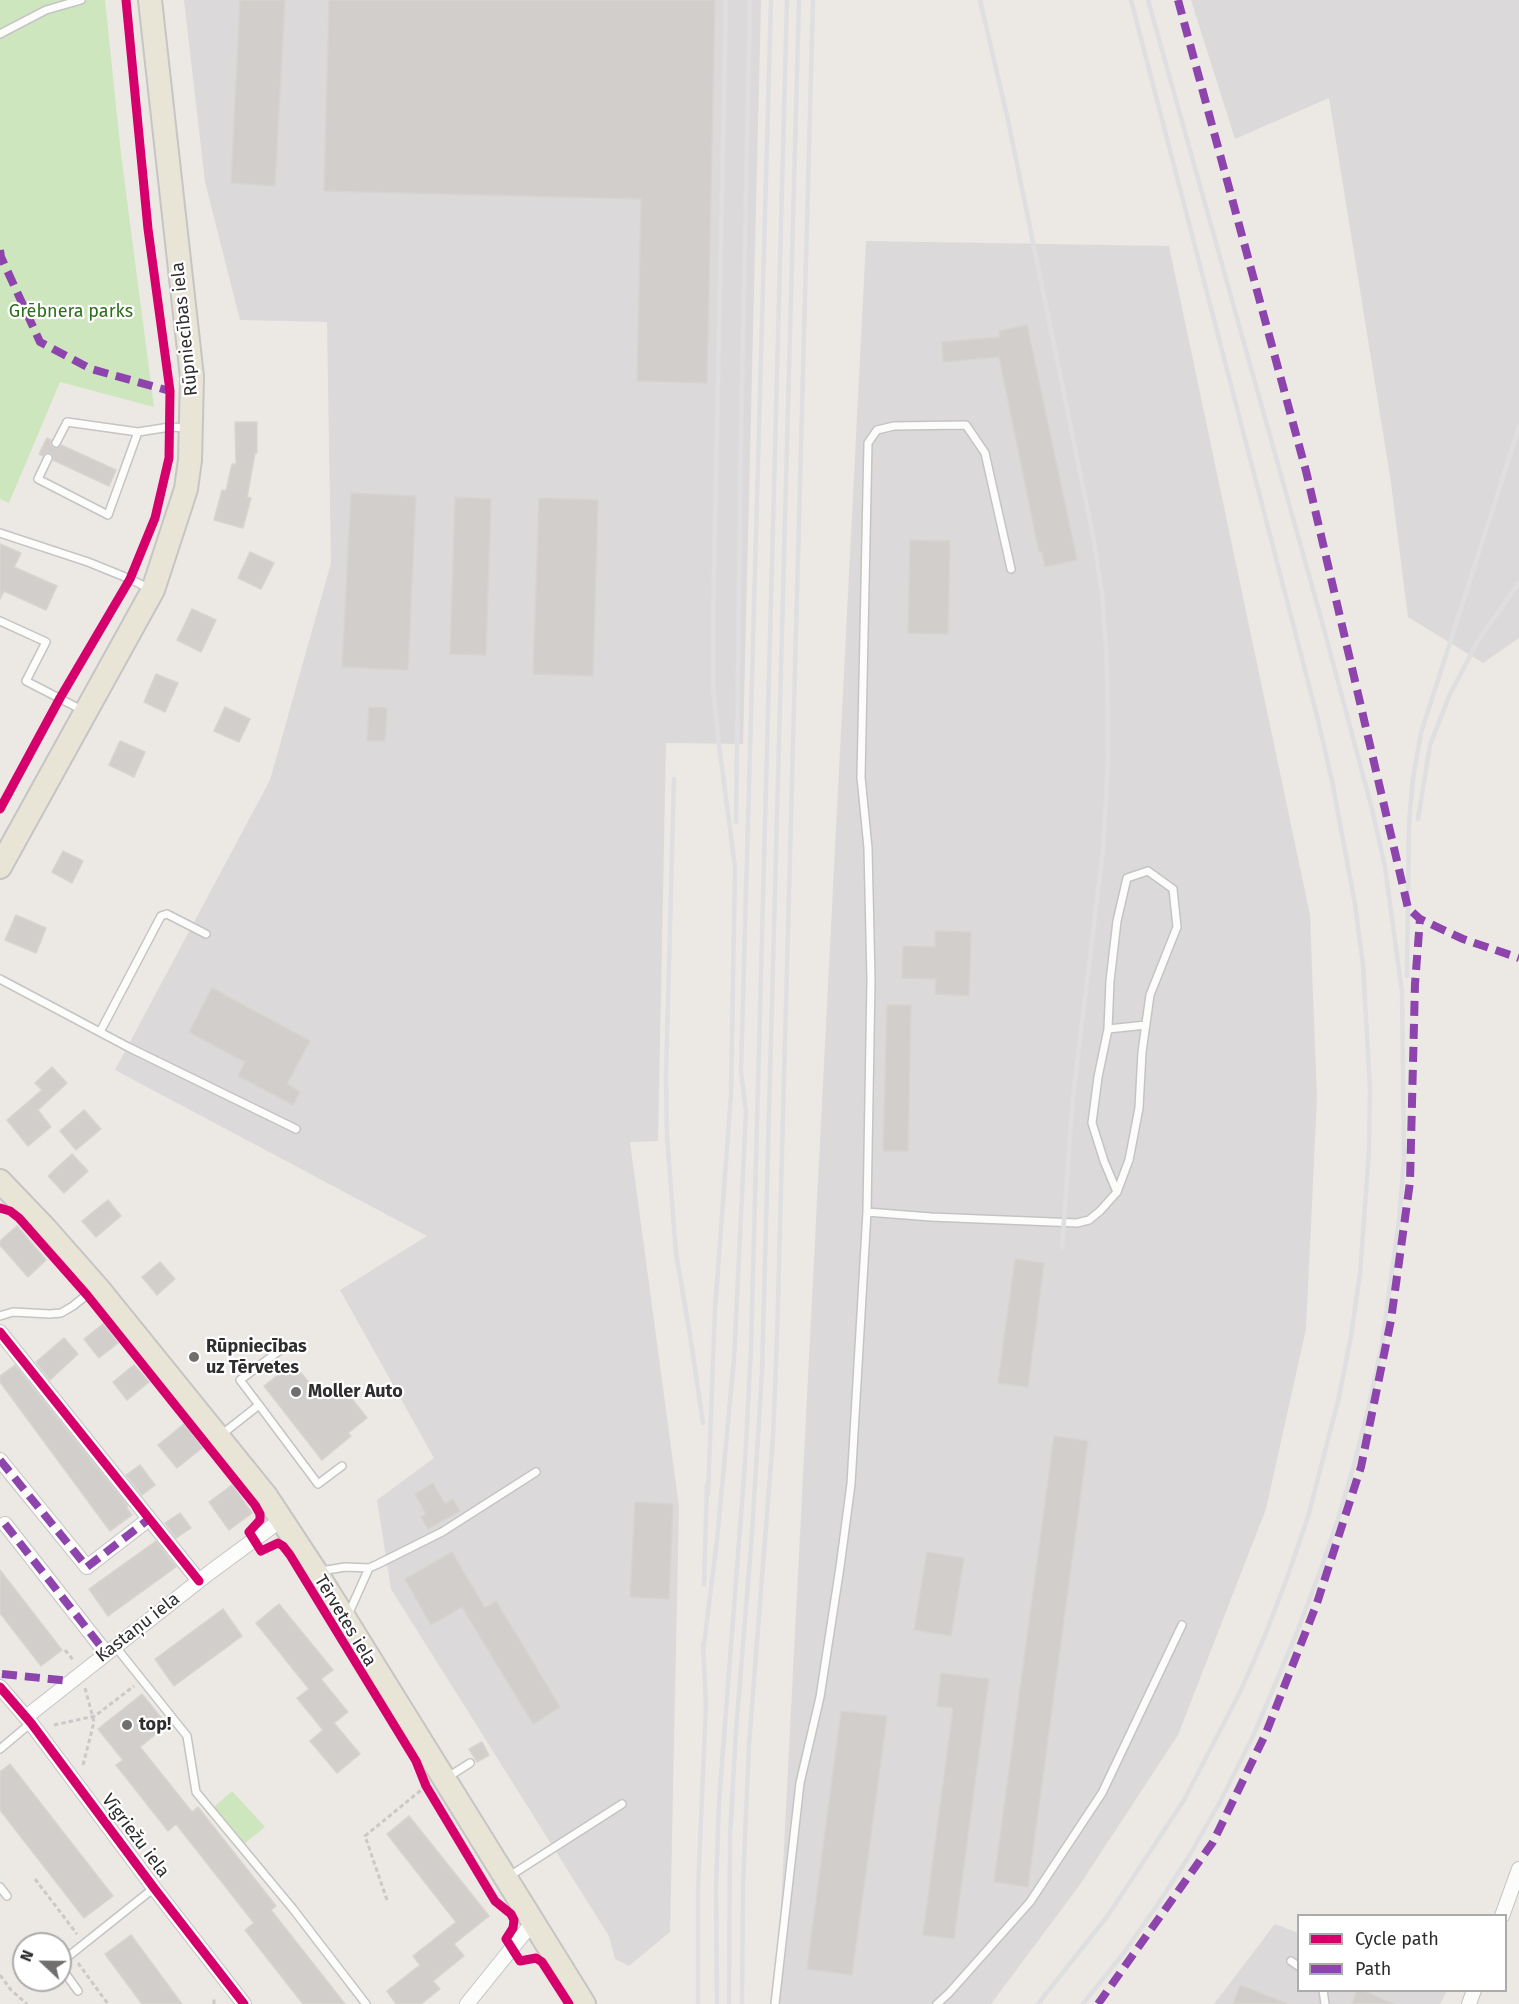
<!DOCTYPE html>
<meta charset="utf-8">
<style>
body{margin:0}
#map{position:relative;width:1519px;height:2004px;overflow:hidden;background:#ece8e4;font-family:"Fira Sans",sans-serif}
canvas{display:block}
.legend{position:absolute;left:1297px;top:1914px;width:210px;height:78px;box-sizing:border-box;background:#fff;border:2px solid #ababab;margin:0;padding:8px 10px;list-style:none;font-size:18px;color:#2e2e2e}
.legend li{display:flex;align-items:center;gap:12px;height:30px}
.legend b{width:30px;border:2px solid #ababab}
.north{position:absolute;left:12px;top:1932px;width:60px;height:60px;box-sizing:border-box;background:#fff;border:2px solid #ababab;border-radius:50%;rotate:292deg;font-size:16px;font-weight:700;line-height:24px;text-align:center;color:#2e2e2e}
.north::after{content:'';display:block;margin:auto;width:21px;height:27px;background:#706f6e;clip-path:polygon(50% 0,100% 100%,50% 72%,0 100%)}
</style>
<div id="map">
<canvas width="1519" height="2004"></canvas>
<ul class="legend">
<li><b style="height:8px;background:#d6006c"></b>Cycle path</li>
<li><b style="height:8px;background:#8e44ad"></b>Path</li>
</ul>
<div class="north">N</div>
</div>
<script>
const context = document.querySelector('canvas').getContext('2d');
context.lineJoin = 'round';
function paint(path, color) { context.fillStyle = color; context.fill(path, 'evenodd'); }
const poly = rows => new Path2D(rows.map(r => 'M' + r).join(''));
function trace(path, color, width, dash) { context.strokeStyle = color; context.lineWidth = width; context.lineCap = dash ? 'butt' : 'round'; context.setLineDash(dash || []); context.stroke(path); }
function drawText(font, color, halo, rows, align = 'center') {
  context.font = font + ' "Fira Sans",sans-serif'; context.lineWidth = 4.5; context.setLineDash([]); context.textBaseline = 'middle'; context.strokeStyle = halo; context.fillStyle = color; for (const [text, x, y, turn = 0] of rows) {
    context.save(); context.translate(x, y); context.rotate((+turn || 0) * Math.PI / 180); context.textAlign = isNaN(turn) ? turn : align; if (halo) context.strokeText(text, 0, 0); context.fillText(text, 0, 0); context.restore();
  }
}
const industrial = poly([
 [184,0,761,0,743,744,666,743,658,1141,630,1142,679,1507,670,1932,629,1966,615,1959,609,1936,391,1589,377,1500,434,1458,340,1290,427,1236,115,1070,270,780,331,563,327,322,240,320,205,182],
 [1191,0,1519,0,1519,638,1483,663,1408,617,1390,476,1329,98,1235,139],
 [866,241,1169,246,1310,915,1317,1098,1306,1329,1266,1509,1178,1735,1079,1886,991,2004,776,2004],
 [1275,1924,1298,1933,1298,1990,1447,1991,1440,2004,1214,2004]
]);
const green = poly([
 [0,0,105,0,121,154,154,407,60,382,9,503,0,499],
 [232,1791,265,1827,245,1843,214,1807]
]);
const building = poly([
 [240,0,285,0,275,186,231,183,240,0],
 [329,0,715,0,707,383,637,381,641,199,324,191,329,0],
 [1027,325,1077,560,1045,567,1042,552,1039,552,999,357,943,362,942,342,1000,337,999,331,1027,325],
 [235,422,257,422,257,453,255,453,247,497,251,498,243,528,214,520,222,490,226,491,232,464,236,464,235,422],
 [47,438,51,440,51,445,54,448,58,448,61,445,116,470,109,486,53,460,53,455,50,453,45,453,43,456,39,454,47,438],
 [351,493,416,496,408,670,342,667,351,493],
 [455,497,491,499,486,655,450,654,455,497],
 [539,498,598,500,593,676,533,674,539,498],
 [910,540,950,541,948,634,908,633,910,540],
 [0,544,21,553,14,567,57,586,46,610,4,591,0,599,0,544],
 [250,552,274,563,261,589,238,578,250,552],
 [192,609,216,620,201,652,177,640,192,609],
 [156,674,178,683,165,712,144,702,156,674],
 [225,707,250,719,239,742,214,731,225,707],
 [369,707,387,708,385,741,367,741,369,707],
 [120,741,145,752,134,777,109,765,120,741],
 [63,851,83,861,72,883,52,872,63,851],
 [16,915,46,928,36,953,5,940,16,915],
 [935,931,971,932,969,996,935,994,936,979,902,978,903,946,935,947,935,931],
 [212,988,310,1041,287,1084,300,1092,293,1105,238,1076,245,1062,189,1032,212,988],
 [887,1005,911,1005,908,1151,883,1151,887,1005],
 [52,1067,67,1083,38,1110,51,1127,28,1146,7,1120,42,1090,35,1083,52,1067],
 [84,1110,101,1129,76,1150,60,1131,84,1110],
 [72,1154,88,1171,64,1193,48,1176,72,1154],
 [108,1200,121,1216,96,1237,82,1221,108,1200],
 [17,1226,46,1260,28,1277,0,1245,0,1241,17,1226],
 [1015,1259,1044,1263,1028,1387,998,1383,1015,1259],
 [160,1262,175,1279,157,1295,142,1277,160,1262],
 [103,1324,118,1343,99,1358,84,1339,103,1324],
 [64,1338,78,1354,50,1380,36,1362,64,1338],
 [293,1363,323,1400,342,1386,367,1418,348,1433,351,1436,322,1460,264,1386,293,1363],
 [15,1365,128,1506,126,1507,132,1515,110,1531,0,1382,0,1376,15,1365],
 [134,1365,149,1382,127,1400,113,1382,134,1365],
 [184,1424,202,1448,177,1468,158,1445,184,1424],
 [1054,1436,1088,1441,1028,1887,994,1882,1054,1436],
 [140,1465,155,1485,142,1495,126,1475,140,1465],
 [433,1483,445,1504,453,1499,460,1511,428,1529,421,1517,426,1514,415,1494,433,1483],
 [232,1485,252,1513,229,1530,209,1502,232,1485],
 [635,1502,673,1504,669,1599,630,1597,635,1502],
 [180,1513,191,1528,176,1538,165,1523,180,1513],
 [156,1541,176,1567,108,1616,89,1589,156,1541],
 [452,1552,485,1608,496,1601,560,1707,533,1724,462,1607,431,1625,405,1579,452,1552],
 [927,1552,964,1558,951,1636,914,1630,927,1552],
 [0,1570,62,1650,41,1666,0,1613,0,1570],
 [279,1604,333,1670,321,1679,348,1712,334,1723,360,1754,337,1773,310,1741,323,1730,297,1698,309,1689,256,1623,279,1604],
 [223,1609,242,1636,174,1686,155,1659,223,1609],
 [941,1673,989,1679,954,1939,923,1935,953,1708,937,1706,941,1673],
 [142,1694,167,1725,140,1747,192,1812,198,1807,276,1906,271,1910,345,2004,303,2004,245,1930,254,1923,176,1824,168,1831,116,1765,123,1760,98,1729,142,1694],
 [841,1711,887,1716,852,1975,807,1969,841,1711],
 [482,1742,489,1755,477,1762,469,1749,482,1742],
 [10,1764,113,1896,84,1918,0,1810,0,1772,10,1764],
 [409,1816,489,1916,454,1944,464,1956,433,1981,440,1989,421,2004,396,2004,387,1991,420,1965,413,1956,456,1922,387,1834,409,1816],
 [131,1935,182,2004,142,2004,105,1954,131,1935],
 [1240,1985,1286,2003,1286,2004,1233,2004,1240,1985],
 [1357,1990,1362,1990,1394,2004,1352,2004,1357,1990]
]);
const path = poly([
 [65,1650,74,1661],
 [54,1725,95,1716,134,1686],
 [83,1765,94,1722,85,1688],
 [35,1879,77,1934],
 [387,1900,365,1836,426,1786],
 [78,1963,108,2004],
 [0,1975,11,1990,27,2004],
 [214,2004,214,1997]
]);
const service = poly([
 [0,34,46,10,81,0],
 [56,443,67,422,138,432,170,427,186,428],
 [48,458,38,479,108,515,138,432],
 [0,533,88,562,130,579,150,589],
 [0,621,46,642,26,681,82,710],
 [0,979,128,1047,296,1129],
 [1108,1029,1146,1025],
 [100,1032,161,916,167,914,206,934],
 [867,1212,931,1217,1077,1223,1089,1220,1100,1211,1117,1192,1129,1160,1139,1108,1142,1052,1150,995,1177,927,1173,889,1148,871,1127,878,1117,921,1110,981,1108,1029,1098,1077,1092,1123,1104,1161,1117,1192],
 [0,1316,13,1312,50,1314,61,1313,73,1306,94,1289],
 [259,1405,240,1380,279,1351],
 [221,1435,259,1405,318,1484,342,1466],
 [321,1571,345,1567,369,1568,378,1564,442,1532,536,1472],
 [348,1615,369,1568],
 [115,1646,187,1736,196,1792,293,1909,366,2004],
 [0,1749,31,1723],
 [448,1777,470,1763],
 [508,1877,622,1804],
 [0,1887,7,1896],
 [1291,1961,1298,1966],
 [60,1963,154,1888],
 [60,1966,78,1991],
 [1323,1990,1325,2004],
 [775,2004,800,1783,820,1697,840,1567,851,1484,867,1212,871,980,868,848,861,777,868,443,877,430,894,426,966,425,985,453,1011,569],
 [937,2004,949,1993,1030,1902,1102,1793,1182,1625]
]);
const minor = poly([
 [0,1332,199,1581],
 [0,1460,87,1567,149,1519],
 [5,1524,106,1653],
 [0,1687,31,1723,154,1888,244,2004],
 [26,1717,209,1573,281,1520],
 [1502,1916,1519,1869],
 [467,2004,533,1922],
 [1469,2004,1474,1990]
]);
const primary = poly([
 [0,867,153,590,186,489,190,460,192,377,150,0],
 [0,1181,45,1228,97,1287,266,1496,316,1572,584,2004]
]);
const rail = poly([
 [980,0,1008,120,1094,541,1102,595,1107,666,1108,761,1103,850,1073,1097,1062,1247],
 [674,779,666,1076,667,1136,676,1253,690,1335,703,1423],
 [1418,819,1430,745,1450,694,1479,639,1519,583],
 [736,822,741,434,750,0],
 [1407,976,1409,822,1413,778,1421,733,1519,427],
 [708,1494,715,1309,731,1095,735,867,719,745,713,688,713,619,726,0],
 [704,1584,707,1485],
 [703,1653,717,1540,734,1359,746,1112,741,1071,771,0],
 [698,2004,698,1889,706,1705,703,1644],
 [717,2004,716,1888,719,1802,745,1463,751,1347,787,0],
 [729,2004,730,1836,736,1731,752,1533,762,1372,799,0],
 [742,2004,743,1885,749,1744,773,1437,777,1338,813,0],
 [1038,2004,1109,1914,1184,1800,1241,1690,1266,1633,1288,1575,1308,1517,1339,1397,1351,1336,1360,1274,1369,1151,1370,1089,1363,965,1355,904,1332,781,1318,720,1131,0],
 [1083,2004,1123,1954,1156,1907,1188,1858,1221,1800,1254,1734,1296,1635,1321,1569,1339,1516,1354,1465,1369,1405,1382,1344,1399,1220,1404,1158,1402,992,1385,867,1372,809,1321,618,1148,0]
]);
const quiet = poly([
 [1178,0,1306,471,1408,908,1420,919,1463,939,1519,958],
 [0,250,1,257,40,342,91,369,170,391],
 [0,1460,87,1567,149,1519],
 [5,1524,106,1653],
 [2,1674,70,1681],
 [1098,2004,1213,1842,1266,1733,1317,1603,1361,1467,1391,1320,1410,1182,1415,984,1420,919]
]);
const cycleway = poly([
 [0,809,60,698,130,579,155,518,169,458,170,391,148,229,126,0],
 [0,1208,10,1211,19,1218,87,1295,255,1505,260,1514,260,1520,249,1532,261,1551,278,1543,283,1546,290,1555,416,1761,426,1786,495,1901,511,1914,514,1920,513,1928,506,1939,520,1961,536,1958,542,1962,569,2004],
 [0,1332,199,1581],
 [0,1687,31,1723,154,1888,244,2004]
]);
const markers = [
 [194,1357,6,"#706f6e"],
 [296,1392,6,"#706f6e"],
 [127,1725,6,"#706f6e"]
];
const parkNames = [
 ["Grēbnera parks",71,312]
];
const streetNames = [
 ["Rūpniecības iela",185,329,-96],
 ["Tērvetes iela",345,1621,59],
 ["Kastaņu iela",138,1628,-38],
 ["Vīgriežu iela",135,1836,53]
];
const poiNames = [
 ["Rūpniecības",206,1347],
 ["uz Tērvetes",206,1368],
 ["Moller Auto",308,1392],
 ["top!",139,1725]
];
paint(industrial, '#dcd9db');
paint(green, '#cee6be');
paint(building, '#d1cecb');
trace(building, '#d7d4d0', 1.5);
trace(service, '#c5c4c5', 10);
trace(minor, '#c5c4c5', 16);
trace(primary, '#c6c5c4', 26);
trace(path, '#c9c9c8', 3, [4.5, 3]);
trace(service, '#fcfcfb', 7);
trace(minor, '#fcfcfb', 14);
trace(primary, '#e8e4d6', 22);
trace(rail, '#dfdfe1', 4.5);
trace(quiet, '#8e44ad', 8, [15, 8]);
trace(cycleway, '#d6006c', 9);
for (const [x, y, r, color] of markers) { const dot = new Path2D(); dot.arc(x, y, r, 0, 2 * Math.PI); context.fillStyle = color; context.fill(dot); trace(dot, '#fff', 2); }
drawText('18px', '#2c6e1b', '#fff', parkNames);
drawText('18px', '#2e2e2e', '#fff', streetNames);
drawText('bold 18px', '#2e2e2e', '#fff', poiNames, 'left');
</script>
